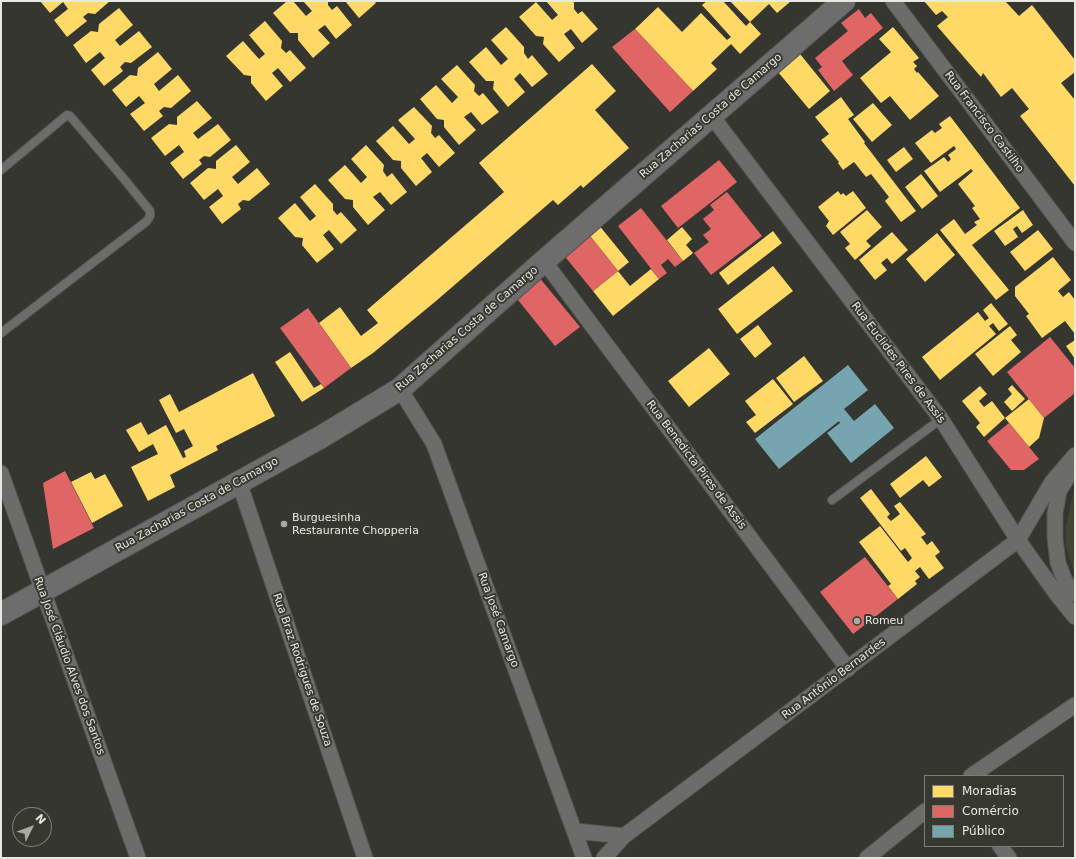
<!DOCTYPE html>
<meta charset="utf-8">
<style>
body{margin:0}
#map{position:relative;width:1076px;height:859px;overflow:hidden;background:#363631;font-family:"DejaVu Sans",sans-serif}
canvas{display:block}
.frame{position:absolute;inset:0;border:2px solid #e7e8e2;pointer-events:none}
.legend{position:absolute;left:924px;top:775px;width:140px;height:72px;box-sizing:border-box;background:#37382f;border:1px solid #7d7e77;margin:0;padding:5px 7px;list-style:none;font-size:12px;color:#e7e8e2}
.legend li{display:flex;align-items:center;gap:8px;height:20px}
.legend b{width:20px;border:1px solid #7d7e77}
.north{position:absolute;left:12px;top:807px;width:40px;height:40px;box-sizing:border-box;background:#37382f;border:1px solid #7d7e77;border-radius:50%;rotate:48deg;font-size:11px;font-weight:700;line-height:16px;text-align:center;color:#e7e8e2}
.north::after{content:'';display:block;margin:auto;width:14px;height:18px;background:#a9aaa4;clip-path:polygon(50% 0,100% 100%,50% 72%,0 100%)}
</style>
<div id="map">
<canvas width="1076" height="859"></canvas>
<div class="frame"></div>
<ul class="legend">
<li><b style="height:11px;background:#ffd966"></b>Moradias</li>
<li><b style="height:11px;background:#e06666"></b>Comércio</li>
<li><b style="height:11px;background:#76a5af"></b>Público</li>
</ul>
<div class="north">N</div>
</div>
<script>
const context = document.querySelector('canvas').getContext('2d');
context.lineJoin = 'round';
function paint(path, color) { context.fillStyle = color; context.fill(path, 'evenodd'); }
const poly = rows => new Path2D(rows.map(r => 'M' + r).join(''));
function trace(path, color, width, dash) { context.strokeStyle = color; context.lineWidth = width; context.lineCap = dash ? 'butt' : 'round'; context.setLineDash(dash || []); context.stroke(path); }
function drawText(font, color, halo, rows, align = 'center') {
  context.font = font + ' "DejaVu Sans",sans-serif'; context.lineWidth = 4; context.setLineDash([]); context.textBaseline = 'middle'; context.strokeStyle = halo; context.fillStyle = color; for (const [text, x, y, turn = 0] of rows) {
    context.save(); context.translate(x, y); context.rotate((+turn || 0) * Math.PI / 180); context.textAlign = isNaN(turn) ? turn : align; if (halo) context.strokeText(text, 0, 0); context.fillText(text, 0, 0); context.restore();
  }
}
const green = poly([
 [1075,484,1075,575,1066,546,1066,526]
]);
const homes = poly([
 [40,1,110,1,95,14,88,13,83,17,87,21,67,37,54,20,68,9,63,2,50,13],
 [287,1,293,1,306,16,312,11,303,1,328,1,328,5,332,10,337,6,352,25,336,39,325,25,318,30,330,43,313,58,298,40,298,33,290,33,273,13],
 [345,1,374,1,376,3,359,18],
 [546,1,573,1,574,3,574,9,578,14,582,11,598,29,582,43,571,29,564,34,575,48,559,62,543,44,544,37,536,36,519,17,536,2,552,20,558,15],
 [707,1,723,1,746,26,750,22,730,1,791,1,777,13,769,4,750,22,761,34,740,54,731,44,711,63,717,69,693,91,635,29,658,7,682,32,701,13,727,40,731,37,702,5],
 [924,1,1005,1,1019,16,1032,5,1039,14,1075,60,1075,72,1061,83,1075,100,1075,186,1020,116,1029,109,1012,88,1001,97,983,73,981,77,937,26,948,17,942,11,936,15],
 [119,8,133,25,115,40,120,46,139,31,152,47,131,63,125,62,120,67,123,71,104,86,91,70,105,58,100,52,86,63,73,45,91,31,98,32,99,24],
 [265,21,282,41,281,48,286,53,290,50,306,68,290,82,278,68,272,73,283,86,266,101,251,83,251,76,244,75,226,56,243,41,259,59,265,54,249,35],
 [506,27,524,47,524,53,528,59,532,55,548,74,532,87,520,73,514,79,525,92,508,107,493,89,494,81,486,81,469,62,486,47,501,65,508,59,491,40],
 [893,27,919,58,913,62,917,66,914,69,917,73,918,72,939,96,910,120,890,96,881,103,860,78,891,52,879,39],
 [158,52,172,69,154,84,159,91,178,75,191,91,171,108,164,107,159,111,163,116,144,131,130,114,145,103,139,96,126,107,112,90,130,75,137,76,138,68],
 [800,54,830,91,809,109,778,72],
 [592,64,616,91,595,110,629,148,583,188,581,185,558,205,553,200,436,301,373,353,351,368,319,323,340,307,361,336,378,323,367,310,504,192,479,163],
 [457,65,475,85,474,91,479,96,483,93,499,112,482,125,471,112,464,117,476,130,459,145,444,127,444,120,437,119,420,99,436,85,452,103,458,97,441,79],
 [841,97,854,115,848,119,865,142,864,143,916,211,901,222,885,201,889,197,871,174,866,177,854,162,843,170,838,163,839,162,821,140,829,134,815,117],
 [197,101,212,118,193,133,198,139,218,124,231,140,210,157,204,156,199,160,202,164,183,179,170,163,184,152,179,145,165,156,151,138,169,124,177,125,177,117],
 [873,103,892,125,872,142,853,119],
 [414,107,432,126,431,133,435,138,439,135,455,153,439,167,427,153,421,158,432,172,416,186,401,168,401,161,393,160,376,141,393,126,409,144,415,139,398,120],
 [950,116,1020,208,972,245,1009,290,996,300,940,230,954,219,965,234,977,225,974,222,980,219,972,208,975,206,958,184,973,171,971,169,940,192,924,171,944,157,948,162,951,159,948,155,956,149,954,146,931,163,915,143,932,130,935,133,942,128,939,124],
 [236,145,250,162,232,177,238,184,257,168,270,184,249,201,243,200,238,204,241,209,222,224,209,207,223,196,218,189,204,200,190,183,208,168,216,169,216,161],
 [366,145,384,165,383,171,387,177,392,173,407,192,391,205,380,192,373,197,385,210,368,225,353,207,353,200,345,199,328,180,345,165,361,183,367,177,351,159],
 [904,147,913,159,896,172,887,160],
 [921,174,938,196,922,209,905,187],
 [315,184,333,204,333,210,337,215,341,212,357,230,341,244,329,230,323,235,334,249,317,263,302,245,303,238,295,237,278,218,295,203,310,221,316,216,300,197],
 [838,191,841,195,843,193,846,196,853,191,866,208,833,235,826,226,829,221,818,207],
 [867,210,882,227,866,241,871,246,855,260,845,248,850,244,840,232],
 [1023,210,1033,225,1022,233,1017,226,1013,229,1018,237,1005,246,994,231],
 [598,224,629,262,618,271,587,232],
 [682,227,692,239,686,245,693,253,683,261,667,240],
 [1038,230,1053,249,1025,271,1010,252],
 [773,231,782,243,728,285,719,273],
 [892,232,908,250,892,264,887,258,881,263,887,270,875,280,859,260],
 [937,233,955,255,925,282,906,259],
 [1053,257,1071,280,1058,291,1063,297,1069,292,1075,300,1075,334,1065,321,1042,338,1026,316,1029,314,1015,296,1015,287],
 [773,266,793,291,737,334,718,309],
 [651,269,659,279,613,316,593,291,618,271,630,286],
 [991,303,1008,324,999,331,993,323,989,326,996,334,940,380,922,357,978,312,985,321,989,318,983,310],
 [758,325,772,344,755,358,740,339],
 [1010,326,1017,335,1011,340,1021,352,993,376,975,354],
 [1075,340,1075,359,1066,346],
 [709,348,730,374,689,407,668,381],
 [290,352,314,388,321,384,324,388,302,402,275,362],
 [804,356,823,381,794,402,776,378],
 [253,373,275,416,216,446,218,450,170,475,175,487,148,501,131,467,158,454,153,444,139,452,126,430,141,422,148,435,166,425,183,458,186,457,184,451,193,446,184,429,176,433,159,400,170,394,179,412],
 [773,379,793,404,755,433,746,422,756,415,745,401],
 [1012,385,1025,399,1012,411,1004,402,1012,394,1008,389],
 [980,386,987,394,979,401,984,407,992,401,1005,418,984,437,976,427,980,423,962,401],
 [1029,399,1044,418,1039,438,1029,447,1005,418],
 [926,456,942,477,929,487,923,480,900,498,890,484],
 [91,472,95,479,105,474,123,506,92,523,71,482],
 [871,489,890,514,887,517,891,521,900,514,894,506,900,502,926,534,921,537,927,545,932,541,940,552,935,556,944,568,929,579,920,567,915,571,920,577,915,581,917,584,898,599,888,586,891,584,859,542,880,526,908,562,912,558,905,548,901,551,860,498]
]);
const shops = poly([
 [859,9,865,18,871,13,883,28,842,61,853,75,834,91,818,70,822,67,815,58,848,31,841,23],
 [635,29,693,91,670,112,612,47],
 [719,160,737,182,678,228,661,206],
 [727,192,762,236,711,275,694,253,709,242,703,235,711,229,703,219,714,210,710,205],
 [641,208,683,261,675,267,668,259,661,265,667,273,659,279,618,226],
 [587,232,618,271,593,291,562,253],
 [538,276,580,327,555,346,514,295],
 [308,308,351,368,324,388,280,328],
 [1050,337,1075,368,1075,393,1044,418,1007,372],
 [1009,423,1039,459,1024,470,1011,470,987,441],
 [65,471,94,528,53,549,43,483],
 [865,557,898,599,853,634,820,592]
]);
const public = poly([
 [848,365,868,390,844,409,854,421,875,404,894,428,851,463,827,433,840,423,839,421,779,469,755,439]
]);
const lane = poly([
 [1,170,67,115,70,116,124,179,150,211,150,216,147,221,1,333],
 [832,500,941,419]
]);
const street = poly([
 [893,1,1075,243],
 [711,115,941,419,1018,540,1058,596,1075,617],
 [544,261,848,669],
 [400,389,434,444,584,858],
 [1,473,138,858],
 [1069,475,1059,491,1055,513,1055,538,1058,563,1065,581,1075,594],
 [239,482,365,858],
 [971,776,1075,705],
 [575,831,624,836],
 [1000,846,1009,858],
 [604,858,624,836,1018,540,1052,482,1075,455],
 [867,858,925,811]
]);
const primary = poly([
 [1,614,321,437,400,389,544,261,844,1]
]);
const markers = [
 [284,524,4,"#a9aaa4"],
 [857,621,4,"#a9aaa4"]
];
const streetNames = [
 ["Rua Zacharias Costa de Camargo",711,116,-41],
 ["Rua Francisco Castilho",984,122,53],
 ["Rua Zacharias Costa de Camargo",467,329,-41],
 ["Rua Euclides Pires de Assis",898,363,53],
 ["Rua Benedicta Pires de Assis",696,465,53],
 ["Rua Zacharias Costa de Camargo",197,505,-29],
 ["Rua José Camargo",498,620,70],
 ["Rua José Cláudio Alves dos Santos",69,666,70],
 ["Rua Braz Rodrigues de Souza",302,670,71],
 ["Rua Antônio Bernardes",834,679,-37]
];
const poiNames = [
 ["Burguesinha",292,518],
 ["Restaurante Chopperia",292,531],
 ["Romeu",865,621]
];
paint(green, '#424530');
paint(homes, '#ffd966');
paint(shops, '#e06666');
paint(public, '#76a5af');
trace(lane, '#52524e', 10);
trace(street, '#52524e', 17);
trace(primary, '#52524e', 24);
trace(lane, '#6c6d68', 8);
trace(street, '#6c6d68', 15);
trace(primary, '#6d6d6e', 22);
for (const [x, y, r, color] of markers) { const dot = new Path2D(); dot.arc(x, y, r, 0, 2 * Math.PI); context.fillStyle = color; context.fill(dot); trace(dot, '#37382f', 1.5); }
drawText('11px', '#e7e8e2', '#37382f', streetNames);
drawText('11px', '#e7e8e2', '#37382f', poiNames, 'left');
</script>
